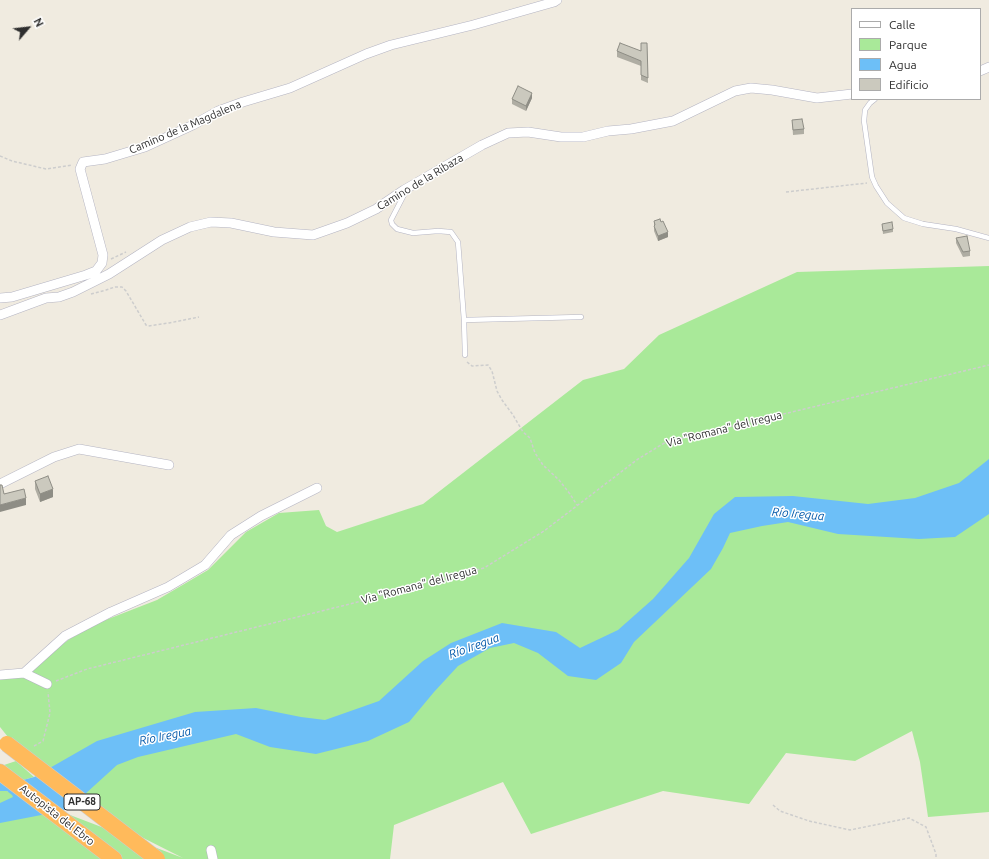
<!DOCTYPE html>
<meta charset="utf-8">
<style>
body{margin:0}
#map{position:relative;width:989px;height:859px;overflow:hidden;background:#f0ebe0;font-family:Ubuntu,sans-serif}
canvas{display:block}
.legend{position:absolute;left:851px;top:8px;width:130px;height:92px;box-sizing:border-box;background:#fff;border:1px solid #ababab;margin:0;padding:5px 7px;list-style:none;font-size:12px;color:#2e2e2e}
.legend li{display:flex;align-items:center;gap:8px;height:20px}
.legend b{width:20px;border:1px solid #ababab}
.north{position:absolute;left:8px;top:8px;width:40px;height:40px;-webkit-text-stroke:3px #fff;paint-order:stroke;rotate:62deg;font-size:11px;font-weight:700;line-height:16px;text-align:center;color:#2e2e2e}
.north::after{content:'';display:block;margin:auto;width:14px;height:18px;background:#2e2e2e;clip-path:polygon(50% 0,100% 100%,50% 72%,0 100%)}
</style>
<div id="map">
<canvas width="989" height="859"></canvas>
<ul class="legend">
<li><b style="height:5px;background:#fff"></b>Calle</li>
<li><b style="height:11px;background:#a9e999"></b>Parque</li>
<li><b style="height:11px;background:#6dbff7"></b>Agua</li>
<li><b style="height:11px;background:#cbc9be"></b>Edificio</li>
</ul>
<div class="north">N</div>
</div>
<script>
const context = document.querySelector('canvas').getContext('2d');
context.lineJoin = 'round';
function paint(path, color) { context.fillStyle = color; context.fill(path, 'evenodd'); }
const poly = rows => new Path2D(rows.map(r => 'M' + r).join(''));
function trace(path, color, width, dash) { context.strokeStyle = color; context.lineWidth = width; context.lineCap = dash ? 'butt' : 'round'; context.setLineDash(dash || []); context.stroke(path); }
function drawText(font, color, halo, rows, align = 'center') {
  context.font = font + ' Ubuntu,sans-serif'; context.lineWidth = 3; context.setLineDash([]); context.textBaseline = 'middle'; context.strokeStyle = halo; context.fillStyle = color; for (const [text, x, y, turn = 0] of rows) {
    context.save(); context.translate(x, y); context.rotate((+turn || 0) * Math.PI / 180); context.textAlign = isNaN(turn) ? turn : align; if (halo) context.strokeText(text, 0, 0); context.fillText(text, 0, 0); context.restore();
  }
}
const green = poly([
 [989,266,989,812,928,817,920,762,912,731,855,761,786,753,749,804,663,791,531,834,503,782,394,825,390,859,0,859,0,786,7,791,183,858,52,792,0,727,0,676,19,676,71,638,103,621,157,600,208,570,246,532,279,513,319,510,326,526,337,532,423,504,583,380,624,369,659,335,797,272],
 [16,761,34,777,23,780,4,765]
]);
const water = poly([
 [989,459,989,514,955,537,919,539,838,534,788,522,762,526,730,533,723,548,711,569,634,642,621,663,596,680,568,676,538,653,514,643,490,648,458,666,434,692,409,722,368,741,316,754,270,747,236,734,138,757,117,765,73,805,62,811,0,823,0,803,13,797,12,795,7,791,0,791,0,779,23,780,34,777,97,741,195,712,256,708,301,717,325,720,379,701,423,661,451,643,502,623,556,632,580,648,618,630,653,599,689,558,714,514,735,497,793,496,868,504,915,498,959,483]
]);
const path = poly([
 [0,156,12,161,46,169,72,165],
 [786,192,867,183],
 [111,259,126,252],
 [91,294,106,290,115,287,122,287,126,291,146,325,148,326,169,323,199,317],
 [467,362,472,366,488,365,492,371,497,391,502,400,513,415,523,432,530,438,535,453,543,465,559,480,570,494,577,505],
 [56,681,87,669,362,601,427,582,484,568,544,531,638,459,666,442,989,365],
 [34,746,43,741,50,713,48,692],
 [773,805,780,811,809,821,850,830,909,818,926,827,936,854,936,859]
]);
const service = poly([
 [875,99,870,103,865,110,864,121,872,177,876,186,887,203,904,218,923,224,956,229,989,238],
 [406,191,391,220,392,224,397,229,413,233,438,231,451,232,458,242,464,320,581,317],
 [464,320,465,355]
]);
const minor = poly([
 [980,71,989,67],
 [0,298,12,297,86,275,96,271,102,263,103,255,80,169,83,162,105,159,145,147,193,125,218,111,243,102,290,88,366,54,391,45,473,25,554,2,557,0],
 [0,315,46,298,59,297,73,292,109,274,162,240,190,227,211,222,231,223,274,232,313,235,347,223,376,209,404,190,482,145,508,133,528,132,561,137,583,137,608,131,631,129,673,121,735,91,751,88,772,90,817,98,852,94],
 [0,484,54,457,79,449,169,465],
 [24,673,65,636,111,612,168,587,205,565,231,535,261,516,317,488],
 [0,675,24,673,47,684],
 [211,850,213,859]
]);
const motorway = poly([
 [0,772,114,859]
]);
const motorwayBridge = poly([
 [7,744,157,859]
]);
const wall = poly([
 [647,43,648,83,641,80,641,66,617,57,617,51,641,51],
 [532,98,526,111,512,104,512,99],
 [792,120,804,129,804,134,793,135],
 [654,221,668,237,658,241,654,231],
 [882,224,893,229,893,232,883,234],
 [956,238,970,251,970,256,963,257,956,243],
 [35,481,53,497,40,502,35,489]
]);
const shadedWall = poly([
 [532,93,532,98,526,111,526,106],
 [668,232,668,237,658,241,658,236],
 [53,489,53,497,40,502,40,494],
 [26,498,26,505,0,512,0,505]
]);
const building = poly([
 [620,43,641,51,641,43,647,43,648,78,641,75,641,61,617,51,620,43],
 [518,86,532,93,526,106,512,99,518,86],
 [802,119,804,129,793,130,792,120,802,119],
 [660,219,661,222,663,221,668,232,658,236,654,226,655,225,654,221,660,219],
 [892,222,893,229,883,231,882,224,892,222],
 [967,236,970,251,963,252,956,238,967,236],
 [48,476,53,489,40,494,35,481,48,476],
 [0,485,2,485,4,494,24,489,26,498,0,505,0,485]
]);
const shields = [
 [82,802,36]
];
const shieldNames = [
 ["AP-68",82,802]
];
const streetNames = [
 ["Camino de la Magdalena",185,127,-23],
 ["Camino de la Ribaza",420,182,-31],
 ["Via \"Romana\" del Iregua",724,429,-14],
 ["Via \"Romana\" del Iregua",419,585,-15],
 ["Autopista del Ebro",57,815,38]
];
const waterNames = [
 ["Río Iregua",798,514,5],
 ["Río Iregua",474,646,-20],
 ["Río Iregua",165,736,-11]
];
paint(green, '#a9e999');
paint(water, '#6dbff7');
trace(service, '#b4b4c2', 5.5);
trace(minor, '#b4b4c2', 10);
trace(motorway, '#cdcdcd', 17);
trace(path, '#cdcdcd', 1.5, [3, 2]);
trace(service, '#fff', 4.5);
trace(minor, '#fff', 9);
trace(motorway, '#ffba5b', 16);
trace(motorwayBridge, '#cdcdcd', 17, []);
trace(motorwayBridge, '#ffba5b', 16);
paint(wall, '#afada3');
paint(shadedWall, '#8e8d85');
paint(building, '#cbc9be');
trace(building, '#8e8d85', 1);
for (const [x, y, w] of shields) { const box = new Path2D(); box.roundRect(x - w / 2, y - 8, w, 16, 3); context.fillStyle = '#fff'; context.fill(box); trace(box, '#2e2e2e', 1); }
drawText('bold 10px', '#2e2e2e', null, shieldNames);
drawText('11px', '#2e2e2e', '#fff', streetNames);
drawText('italic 12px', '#045aab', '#fff', waterNames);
</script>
